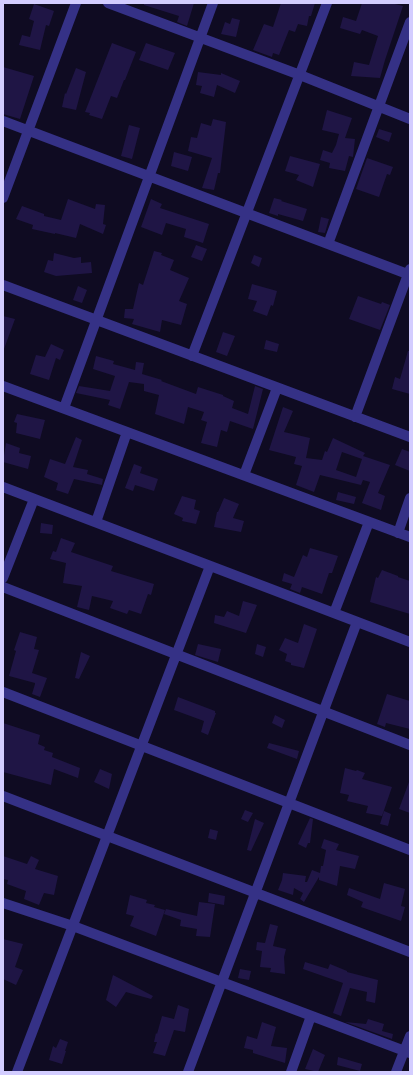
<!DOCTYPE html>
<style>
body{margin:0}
#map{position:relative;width:413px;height:1075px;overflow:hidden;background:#0f0b22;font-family:Jost,sans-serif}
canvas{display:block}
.frame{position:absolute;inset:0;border:4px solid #d3cdff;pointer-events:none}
</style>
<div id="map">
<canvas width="413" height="1075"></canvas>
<div class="frame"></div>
</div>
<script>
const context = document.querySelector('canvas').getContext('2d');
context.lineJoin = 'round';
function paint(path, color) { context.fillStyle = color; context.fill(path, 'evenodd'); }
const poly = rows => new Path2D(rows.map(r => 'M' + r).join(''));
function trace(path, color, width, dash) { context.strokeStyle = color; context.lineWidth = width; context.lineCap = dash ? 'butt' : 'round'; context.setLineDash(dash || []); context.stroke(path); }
const building = poly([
 [144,3,194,3,187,26,177,22,179,16,144,5],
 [281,3,315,3,311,16,309,16,307,26,298,24,295,32,289,30,279,55,273,53,272,57,253,50,264,24,273,27],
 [362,3,391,3,403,6,385,60,380,78,351,76,354,62,369,65,378,36,362,30,360,34,340,28,343,17,356,21],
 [34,4,54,11,49,26,46,25,40,50,19,45,22,35,30,37,34,21,29,19],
 [232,18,240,20,236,37,221,34,225,22,230,24],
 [112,43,136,52,125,80,124,80,117,98,111,96,102,119,89,115,90,113,85,112],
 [146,43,175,53,168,70,139,60],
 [3,67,34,76,20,119,3,114],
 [76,68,86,72,76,110,62,107,65,93,66,94],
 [198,72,221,75,221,73,240,81,235,93,217,85,214,97,200,93,202,86,196,85],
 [327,110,352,118,345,138,355,139,353,157,349,156,345,171,329,168,330,163,320,160,323,150,332,153,336,145,339,134,322,130],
 [213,119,226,122,220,173,218,173,214,190,202,188,212,158,188,151,191,137,197,138,201,123,211,126],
 [129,125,140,128,132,159,121,156],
 [379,129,392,133,389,142,376,137],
 [174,152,192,157,188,171,171,166],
 [290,156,320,164,313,187,296,180,299,175,285,171],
 [367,158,393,167,390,175,387,174,379,197,356,189],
 [274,198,282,200,281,201,307,209,303,221,278,214,278,216,269,213],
 [68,199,95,209,96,204,105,205,103,224,106,225,103,234,80,224,76,238,55,233,55,234,32,229,33,225,16,219,22,206,44,214,44,216,61,220],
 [151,199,162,204,160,208,209,224,203,243,184,237,186,229,166,223,162,235,141,227],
 [321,217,329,219,325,233,318,232],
 [196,245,207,249,202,261,191,257],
 [154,251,162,253,161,255,174,260,170,270,189,278,179,301,187,304,181,325,162,320,160,332,132,324,134,319,124,318,125,309,133,309,139,283,143,285],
 [54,253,74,258,81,257,81,263,91,262,92,273,56,276,44,272,48,260,53,261],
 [254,255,262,258,259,267,251,263],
 [252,284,277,291,273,306,271,305,267,316,253,311,257,301,248,299],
 [78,286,87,290,82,303,73,300],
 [358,296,381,304,382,302,390,305,380,330,349,319],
 [3,316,15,319,4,349,3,349],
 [223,332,235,336,227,356,216,352],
 [266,340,279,344,277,352,264,349],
 [51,344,64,350,60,360,56,358,49,380,30,374,36,355,45,357],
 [408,351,410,351,410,394,392,389,395,377,400,379],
 [96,356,114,361,113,364,135,370,136,362,144,363,142,374,162,380,161,381,196,394,198,387,223,395,223,396,234,401,232,408,248,414,255,386,263,389,253,429,230,421,227,432,221,430,217,447,201,443,207,422,201,420,204,412,188,407,184,424,155,414,159,395,144,391,144,384,129,382,120,409,108,405,110,400,76,393,79,386,110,391,115,376,93,369],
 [283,407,293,411,284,432,310,438,306,458,322,460,325,451,327,452,333,438,365,453,363,456,390,465,378,493,385,496,381,510,362,503,370,482,363,480,361,485,320,475,314,492,296,485,302,466,294,464,296,457,269,450],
 [342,452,362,459,356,477,336,470],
 [17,414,45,420,40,439,16,433,17,423,14,422],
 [76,437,82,440,73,467,88,470,87,474,103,479,102,485,74,479,68,494,56,490,58,483,44,477,50,459,65,464],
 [6,443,20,448,19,453,31,456,28,469,3,462],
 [402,449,410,452,410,471,395,465],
 [134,464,142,467,140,473,158,479,154,491,135,485,133,491,125,488],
 [338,492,356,497,354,504,336,500],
 [182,496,196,500,194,509,200,511,196,524,182,521,183,518,174,514],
 [224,498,239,504,233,518,244,521,241,532,214,527,217,512,218,512],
 [41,523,53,525,52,534,40,533],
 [61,538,75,543,71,552,113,566,111,571,154,584,151,595,148,594,141,614,129,610,127,614,110,608,113,601,92,596,89,610,77,607,82,586,63,583,66,563,50,559,53,551,56,552],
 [310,548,338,556,332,573,329,573,322,594,302,587,300,593,290,589,292,584,282,581,284,573,294,577,303,555,307,557],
 [382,570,398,576,398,577,410,581,410,614,370,602,376,577,378,578],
 [243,601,257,605,246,633,214,623,215,615,224,617,227,611,239,616],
 [304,624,317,629,304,668,291,665,291,663,285,661,287,654,279,650,285,638,298,643],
 [20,632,37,637,34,649,39,650,32,673,47,678,40,697,32,694,35,684,35,683,9,676,16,651,14,650],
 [198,644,221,649,218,662,195,655],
 [257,644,266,647,263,657,255,654],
 [81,652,90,656,79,679,75,678],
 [387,694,410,701,410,729,386,723,385,727,377,724],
 [178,697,215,711,215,713,216,713,208,735,201,732,204,721,174,710],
 [275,715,285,720,282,728,272,723],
 [3,723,40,735,38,744,45,747,44,750,53,753,52,757,80,768,78,778,54,769,51,785,3,772],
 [269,743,299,751,297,759,267,748],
 [345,768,356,771,357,770,365,773,362,779,392,787,382,816,366,813,368,806,347,801,349,795,340,793],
 [100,769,112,774,109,789,94,782],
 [409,782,410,782,410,813,399,809],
 [245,810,253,813,248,822,241,819],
 [384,811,391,814,388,826,380,824],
 [310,818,313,819,310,843,308,843,306,848,298,844],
 [255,819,264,823,251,851,247,850],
 [210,829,218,831,216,840,208,838],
 [324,839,339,844,336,850,359,856,355,869,340,866,337,886,319,880,319,877,304,902,300,899,303,893,294,888,293,895,278,890,282,880,283,873,306,876,305,882,307,882,312,870,320,873,321,866,323,866,326,850,321,848],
 [3,856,27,864,31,856,39,860,35,869,58,876,54,895,44,893,39,905,24,899,26,891,7,884,8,880,3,879],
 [384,883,405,889,401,906,405,907,401,921,361,907,363,902,347,895,349,888,380,899],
 [209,893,225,896,224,905,208,902],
 [130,895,147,900,146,903,155,905,154,907,165,910,156,936,130,926,134,916,126,914],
 [199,902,215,904,210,937,196,936,197,929,180,926,181,920,164,914,166,909,197,916],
 [270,924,278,926,273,946,286,949,284,957,285,974,270,972,271,968,260,967,262,951,256,950,257,942,265,943],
 [3,939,23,944,15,967,23,970,16,985,3,979],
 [305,962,328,969,330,964,347,971,347,972,378,980,375,1003,366,1001,367,992,350,988,341,1016,333,1013,343,983,303,969],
 [240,969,251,971,249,980,238,978],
 [113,975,153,996,151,999,126,992,116,1007,106,1000],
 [178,1005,189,1009,185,1032,174,1030,165,1056,153,1053,157,1042,154,1042,156,1033,157,1034,162,1016,174,1019],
 [368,1019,384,1024,382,1031,393,1034,392,1039,345,1022,366,1024],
 [262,1022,276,1027,271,1046,287,1048,285,1063,253,1053,253,1050,244,1048,247,1036,257,1039],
 [60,1039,68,1042,65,1051,66,1051,62,1064,49,1060,53,1046,56,1048],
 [313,1049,325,1055,318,1072,305,1069],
 [338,1057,362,1064,360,1071,337,1065]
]);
const minor = poly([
 [108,3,300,75,410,119],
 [3,121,410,275],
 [3,198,76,3],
 [328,244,410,22],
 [3,285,410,437],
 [192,356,327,3],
 [3,386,410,537],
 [64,408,213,3],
 [355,417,410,269],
 [244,475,277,388],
 [3,487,410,642],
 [96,522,127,432],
 [398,533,410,498],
 [3,578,34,499],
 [3,587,410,745],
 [334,613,369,522],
 [3,692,410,850],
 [3,796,410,952],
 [3,903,73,926,410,1053],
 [17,1072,210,566],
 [188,1072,357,622],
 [291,1072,311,1016],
 [396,1072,410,1036]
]);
paint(building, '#1f1545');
trace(minor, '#353186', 10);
</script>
